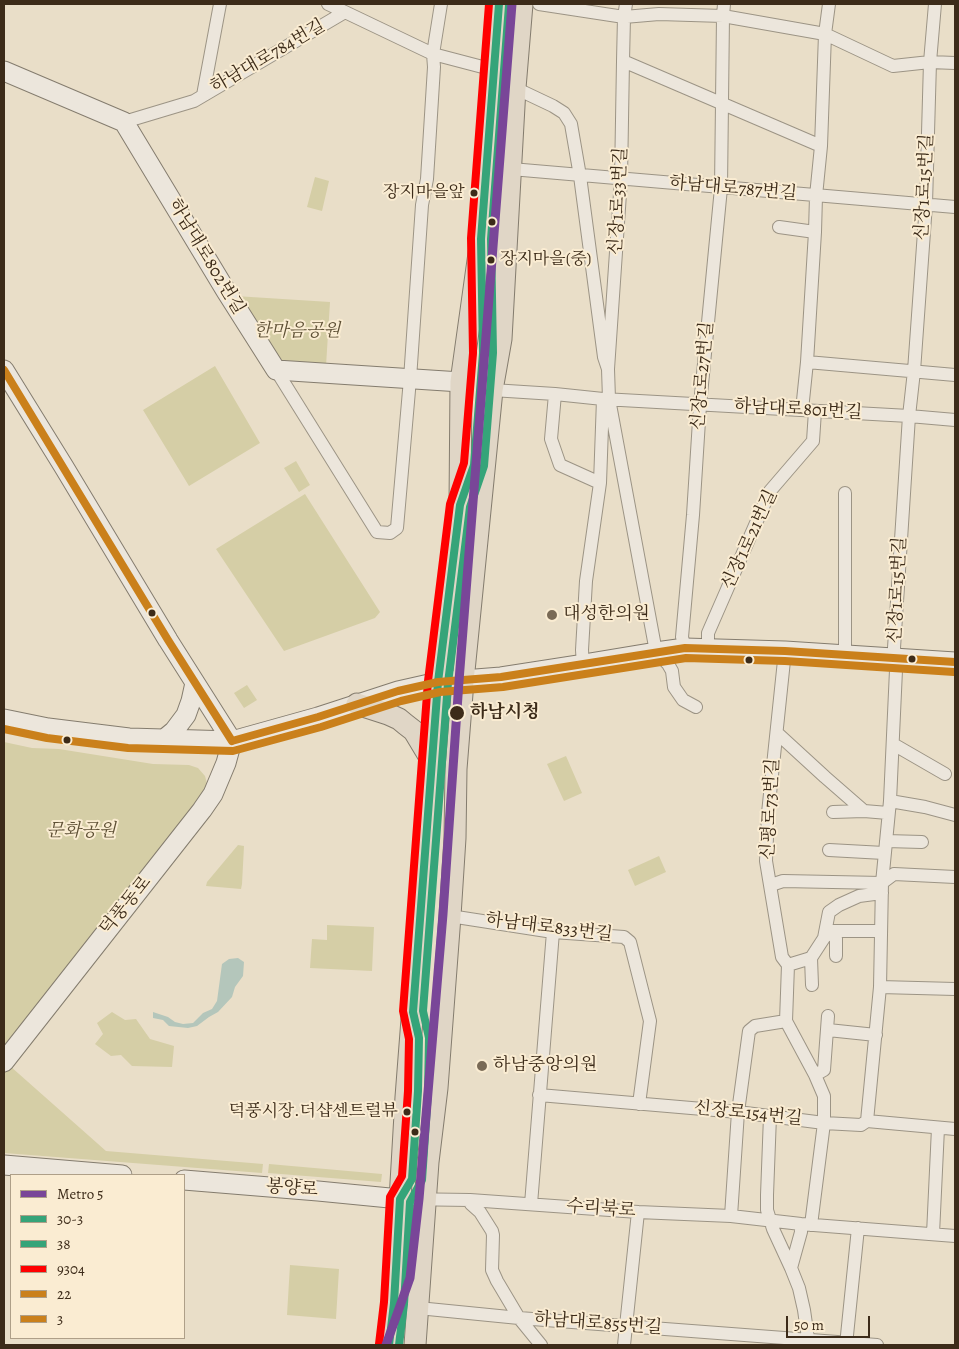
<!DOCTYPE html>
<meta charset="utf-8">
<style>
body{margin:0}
#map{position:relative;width:959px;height:1349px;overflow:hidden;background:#e9dec8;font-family:Alegreya,serif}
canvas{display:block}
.frame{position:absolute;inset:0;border:5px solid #3c2b19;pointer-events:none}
.legend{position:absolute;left:10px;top:1174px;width:175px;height:165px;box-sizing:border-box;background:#faecd2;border:1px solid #ae9f88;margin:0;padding:6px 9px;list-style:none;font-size:15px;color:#3c2b19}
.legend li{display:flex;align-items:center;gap:10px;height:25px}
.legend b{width:25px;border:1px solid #ae9f88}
.scale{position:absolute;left:786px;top:1316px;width:84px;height:22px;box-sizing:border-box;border:2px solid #3c2b19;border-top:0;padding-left:6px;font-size:15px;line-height:18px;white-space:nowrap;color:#3c2b19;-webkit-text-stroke:4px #faecd2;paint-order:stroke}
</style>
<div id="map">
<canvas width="959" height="1349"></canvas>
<div class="frame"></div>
<ul class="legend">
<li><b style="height:6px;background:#794698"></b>Metro 5</li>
<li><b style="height:6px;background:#35a479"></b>30-3</li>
<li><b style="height:6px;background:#35a479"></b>38</li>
<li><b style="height:6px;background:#f00"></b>9304</li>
<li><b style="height:6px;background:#ca801b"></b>22</li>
<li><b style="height:6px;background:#ca801b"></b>3</li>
</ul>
<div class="scale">50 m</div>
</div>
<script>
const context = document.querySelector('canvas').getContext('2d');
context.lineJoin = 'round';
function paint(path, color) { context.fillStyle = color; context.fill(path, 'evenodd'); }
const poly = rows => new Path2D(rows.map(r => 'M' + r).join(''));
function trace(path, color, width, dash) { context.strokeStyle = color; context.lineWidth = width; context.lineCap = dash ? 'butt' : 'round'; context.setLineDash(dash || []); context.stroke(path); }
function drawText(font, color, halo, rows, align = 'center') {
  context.font = font + ' Alegreya,"Noto Serif KR",serif'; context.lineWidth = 4; context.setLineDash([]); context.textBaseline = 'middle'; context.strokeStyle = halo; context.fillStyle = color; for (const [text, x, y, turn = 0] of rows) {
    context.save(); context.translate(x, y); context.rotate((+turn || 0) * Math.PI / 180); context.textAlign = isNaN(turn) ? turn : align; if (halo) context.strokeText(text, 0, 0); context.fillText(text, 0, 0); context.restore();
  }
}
const green = poly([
 [315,177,329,181,322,211,307,207],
 [235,296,330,302,326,366,278,363],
 [215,366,260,443,189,486,143,410],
 [296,461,310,485,299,492,284,468],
 [305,494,380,612,375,618,284,651,216,549],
 [247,685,257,700,244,708,234,693],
 [4,742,32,748,59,749,153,764,189,765,198,768,205,776,209,791,4,1054],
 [566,756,582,793,564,801,547,764],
 [238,845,244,846,242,884,241,889,206,886,207,882],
 [659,856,666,872,635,886,628,870],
 [327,925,374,927,372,971,310,968,312,939,327,940],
 [112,1012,125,1020,136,1019,150,1039,174,1046,172,1067,132,1066,121,1055,111,1056,95,1044,103,1034,97,1023],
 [10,1066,106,1151,263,1164,262,1173,4,1153,4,1073],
 [269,1164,382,1174,381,1182,268,1173],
 [290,1265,339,1269,336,1319,287,1315]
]);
const water = poly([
 [238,958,244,962,243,976,235,987,232,997,218,1012,209,1017,197,1026,188,1028,169,1026,163,1020,153,1018,153,1012,168,1017,175,1022,183,1024,193,1023,203,1013,212,1009,217,1001,222,964,229,959]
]);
const street = poly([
 [328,4,345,12],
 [539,4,624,17,659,14,723,16,825,34,893,66,930,62,955,63],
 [626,4,624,17,623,61,621,179,608,369,609,399,656,652,668,664,672,671,674,687,683,700,696,707],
 [623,61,821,146],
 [203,95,220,4],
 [124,122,194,101,345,12,433,54,494,70,515,88,553,106,564,113,571,124,580,176,604,357,608,369],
 [511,169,955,207],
 [779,227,815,232],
 [807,362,955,375],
 [276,370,377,532,390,533,397,528,410,379,422,205,427,179,434,67,433,54,441,4],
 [492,390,555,394,603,399,909,416,955,420],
 [555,394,551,439,560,465,600,483],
 [802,410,807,362,815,232,816,196,821,146,825,34,829,4],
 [685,648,682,637,693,515,700,405,721,188,723,16,724,4],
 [708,649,708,633,770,491,813,441,815,411],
 [845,655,845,493],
 [583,665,582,650,586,581,600,483,603,399],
 [777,733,825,777,864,811,888,813],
 [893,744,945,774],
 [890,801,925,807,955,815],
 [833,812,864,811],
 [886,841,922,842],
 [829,850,884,853],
 [771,885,783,881,882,883,894,874,955,877],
 [450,916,553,932,624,937,630,942,650,1021,639,1104],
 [836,956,836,938,826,931,880,931],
 [811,958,824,938,829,912,839,905,859,896,882,893],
 [788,965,811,958,812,985],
 [880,987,955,989],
 [786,1021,815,1075,824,1096,824,1123,811,1225],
 [828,1030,876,1035],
 [815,1075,824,1070,828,1016],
 [539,1095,738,1112,824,1123,861,1125,867,1121,955,1129],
 [770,1116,767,1195,767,1210,773,1229,791,1268],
 [867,1121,880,987,882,883,890,801,896,670,896,659,894,648,909,416,914,371,926,204,930,62,935,4],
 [400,1199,470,1200,638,1212,731,1216,801,1224,955,1236],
 [470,1200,471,1204,480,1212,492,1231,493,1235,492,1270,497,1281,519,1318,541,1345],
 [531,1204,553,932],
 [731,1216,738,1112,749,1031,755,1026,786,1021,788,965,782,957,766,861,768,813,785,651],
 [801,1224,801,1232,791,1268,799,1288,804,1310,809,1345],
 [933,1234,938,1128],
 [418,1308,519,1318,877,1345],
 [624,1345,638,1212],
 [846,1345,858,1228]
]);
const secondary = poly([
 [4,71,124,122,226,291,276,370,461,382],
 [4,370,64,467,168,640,232,741],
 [4,719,48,728,129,738,232,741,318,717,398,691,438,682,501,677,585,664,656,652,685,648,785,651,955,662],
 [163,740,174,731,186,715,191,701,195,683],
 [4,1062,202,810,213,794,226,763,232,741],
 [4,1165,122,1175],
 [184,1180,318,1191,400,1199]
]);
const primary = poly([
 [357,704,388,714,399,719,405,724,414,731,432,761],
 [389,1345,394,1303,406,1097,438,682,460,505,461,382,481,239,499,4],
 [415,1345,428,1162,437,1088,450,916,455,838,456,769,463,681,492,390,501,339,515,88,522,4]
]);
const bus1 = poly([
 [389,1345,394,1303,400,1199,412,1179,418,1091,419,1038,413,1012,438,682,460,505,474,465,483,353,481,239,499,4]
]);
const bus2 = poly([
 [399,1345,404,1304,410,1202,422,1180,428,1092,429,1038,423,1011,448,683,470,507,484,466,493,353,491,239,509,5]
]);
const bus3 = poly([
 [379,1344,384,1302,390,1197,402,1176,408,1091,409,1039,403,1011,428,681,450,504,464,463,473,353,471,238,489,4]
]);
const bus4 = poly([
 [4,370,168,640,232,741],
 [232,741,318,717,398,691,438,682,501,677,685,648,785,651,955,662]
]);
const bus5 = poly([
 [4,729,47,738,128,748,233,751,321,727,401,701,440,692,503,687,686,658,785,661,954,672]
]);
const metro1 = poly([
 [386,1345,410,1278,419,1199,443,914,459,681,512,4]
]);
const markers = [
 [474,193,4.5,"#3c2b19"],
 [492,222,4.5,"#3c2b19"],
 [491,260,4.5,"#3c2b19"],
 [152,613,4.5,"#3c2b19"],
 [552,615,6,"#796a56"],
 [912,659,4.5,"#3c2b19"],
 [749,660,4.5,"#3c2b19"],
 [457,713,8,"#3c2b19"],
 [67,740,4.5,"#3c2b19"],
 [482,1066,6,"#796a56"],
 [407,1112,4.5,"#3c2b19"],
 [415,1132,4.5,"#3c2b19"]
];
const busNames = [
 ["장지마을앞",465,193],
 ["장지마을(중)",500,260,"left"],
 ["덕풍시장.더샵센트럴뷰",398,1112]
];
const streetNames = [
 ["하남대로784번길",268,57,-30],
 ["신장1로15번길",925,187,-87],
 ["하남대로787번길",733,189,5],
 ["신장1로33번길",619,201,-87],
 ["하남대로802번길",206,257,59],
 ["신장1로27번길",703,376,-85],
 ["하남대로801번길",798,410,3],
 ["신장1로21번길",750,540,-65],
 ["신장1로15번길",898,590,-87],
 ["신평로73번길",771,809,-87],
 ["덕풍동로",126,906,-51],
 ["하남대로833번길",549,928,7],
 ["신장로154번길",748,1114,6],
 ["봉양로",292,1189,4],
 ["수리북로",601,1209,4],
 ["하남대로855번길",598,1324,4]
];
const parkNames = [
 ["한마음공원",297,332],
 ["문화공원",81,832]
];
const poiNames = [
 ["대성한의원",563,615],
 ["하남중앙의원",493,1066]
];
const stopNames = [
 ["하남시청",470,713]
];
paint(green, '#d5cea6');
paint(water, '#b4c6bb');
trace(street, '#9c9485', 14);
trace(secondary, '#847c6e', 21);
trace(primary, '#847c6e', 23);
trace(street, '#ece6dc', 12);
trace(secondary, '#ece6dc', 19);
trace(primary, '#e0d6c6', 21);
trace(bus1, '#35a479', 8);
trace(bus2, '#35a479', 8);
trace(bus3, '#f00', 8);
trace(bus4, '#ca801b', 8);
trace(bus5, '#ca801b', 8);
trace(metro1, '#794698', 9);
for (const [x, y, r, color] of markers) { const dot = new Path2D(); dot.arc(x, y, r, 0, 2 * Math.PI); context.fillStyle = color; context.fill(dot); trace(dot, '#faecd2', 2); }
drawText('17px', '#3c2b19', '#faecd2', busNames, 'right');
drawText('18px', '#3c2b19', '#faecd2', streetNames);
drawText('italic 18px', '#5e5035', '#faecd2', parkNames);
drawText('18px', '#3c2b19', '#faecd2', poiNames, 'left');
drawText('bold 18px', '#3c2b19', '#faecd2', stopNames, 'left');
</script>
